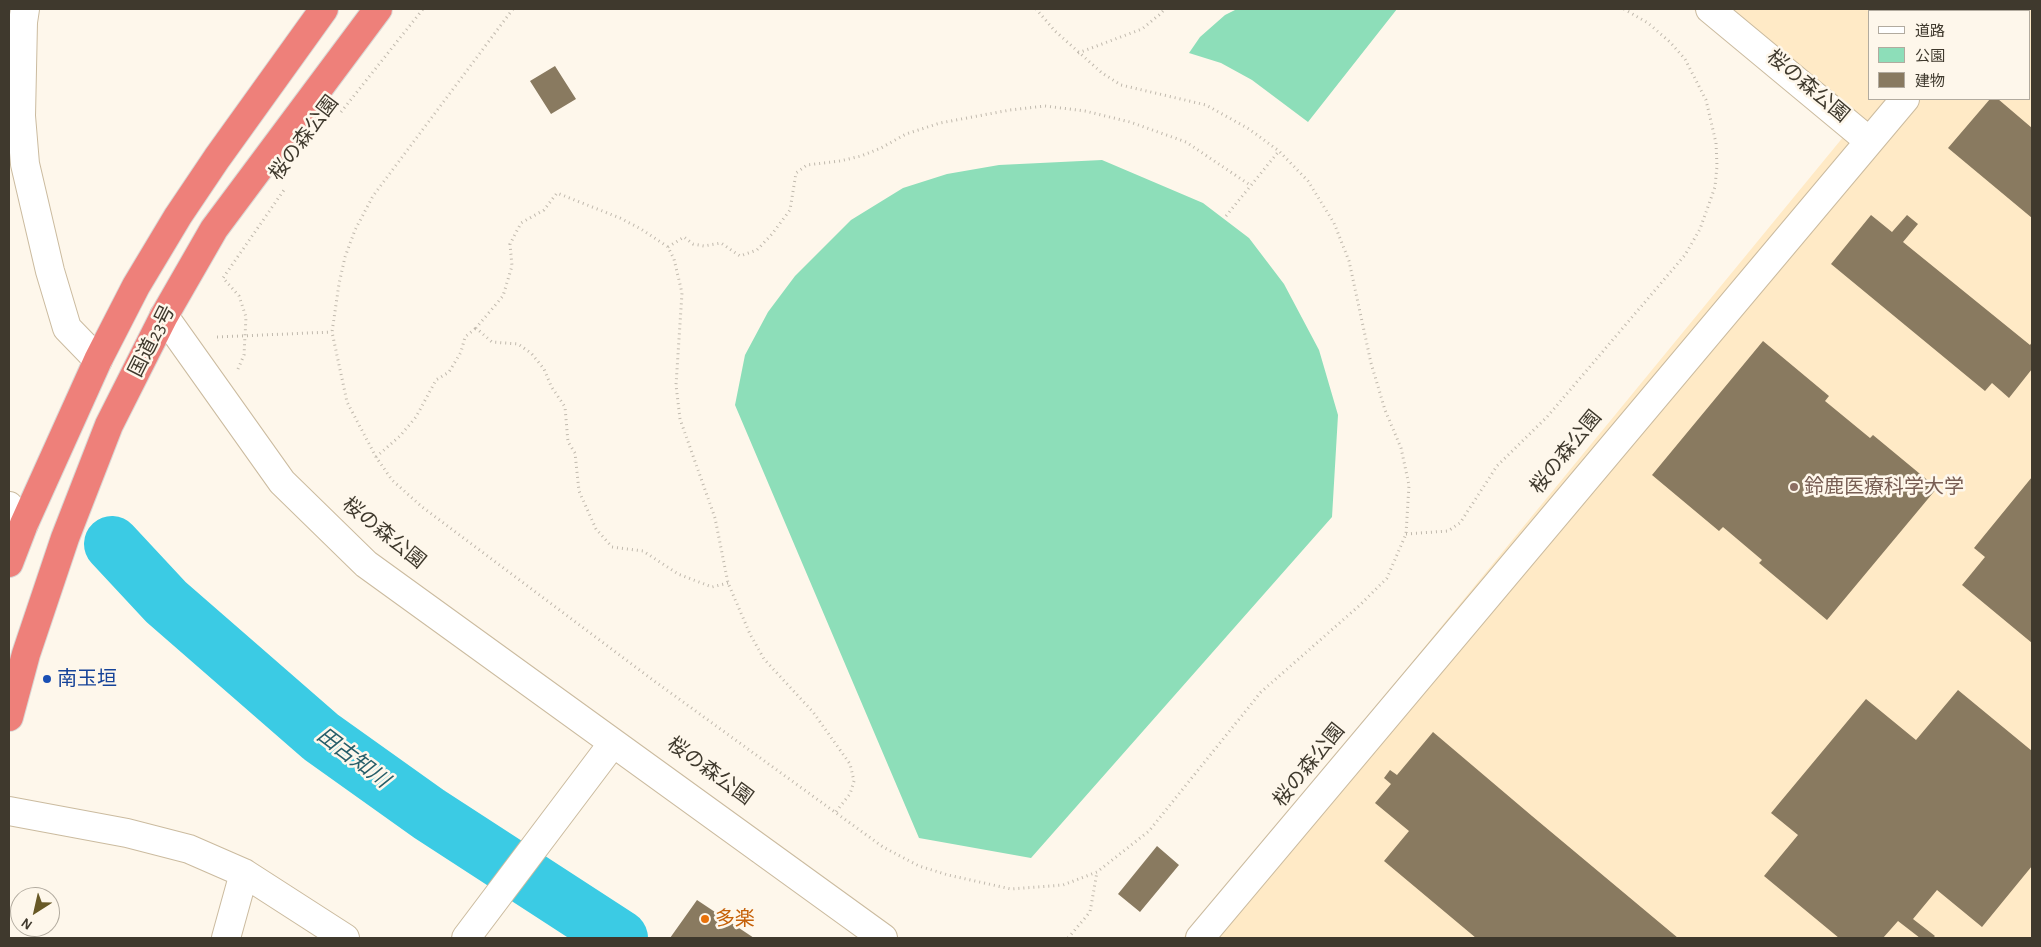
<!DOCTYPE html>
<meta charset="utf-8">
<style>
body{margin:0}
#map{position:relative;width:2041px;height:947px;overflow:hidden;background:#fef7eb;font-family:"Alegreya Sans","Noto Sans JP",sans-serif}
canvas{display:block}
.frame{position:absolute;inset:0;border:10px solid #3f392d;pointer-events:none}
.legend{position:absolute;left:1868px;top:10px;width:162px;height:90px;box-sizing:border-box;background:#fef7eb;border:1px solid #b2ab9f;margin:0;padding:6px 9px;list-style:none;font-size:15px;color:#3f392d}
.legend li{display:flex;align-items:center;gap:10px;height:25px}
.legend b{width:25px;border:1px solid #b2ab9f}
.north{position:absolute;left:10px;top:887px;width:50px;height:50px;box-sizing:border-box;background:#fef7eb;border:1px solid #b2ab9f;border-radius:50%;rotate:215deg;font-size:14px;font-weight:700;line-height:20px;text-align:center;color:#3f392d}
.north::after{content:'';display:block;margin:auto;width:18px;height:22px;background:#685926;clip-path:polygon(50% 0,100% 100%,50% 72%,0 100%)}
</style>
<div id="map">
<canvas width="2041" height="947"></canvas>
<div class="frame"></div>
<ul class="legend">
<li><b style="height:6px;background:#fff"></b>道路</li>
<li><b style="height:14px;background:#8ddeb9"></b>公園</li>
<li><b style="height:14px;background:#897a60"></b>建物</li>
</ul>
<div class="north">N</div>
</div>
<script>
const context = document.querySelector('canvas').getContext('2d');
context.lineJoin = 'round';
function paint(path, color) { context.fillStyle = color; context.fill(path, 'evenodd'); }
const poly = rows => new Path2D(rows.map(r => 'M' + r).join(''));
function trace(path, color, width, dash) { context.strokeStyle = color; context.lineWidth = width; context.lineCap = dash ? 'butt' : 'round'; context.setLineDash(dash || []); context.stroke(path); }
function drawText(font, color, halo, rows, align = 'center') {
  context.font = font + ' "Alegreya Sans","Noto Sans JP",sans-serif'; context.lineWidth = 5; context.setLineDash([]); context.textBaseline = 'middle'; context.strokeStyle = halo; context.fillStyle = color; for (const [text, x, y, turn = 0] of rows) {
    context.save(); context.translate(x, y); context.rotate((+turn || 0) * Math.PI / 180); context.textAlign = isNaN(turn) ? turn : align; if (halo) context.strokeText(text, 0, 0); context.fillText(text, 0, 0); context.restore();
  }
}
const built = poly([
 [1693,9,2032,9,2032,938,1183,938,1267,839,1844,136],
 [1870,11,2030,11,2030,99,1870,99]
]);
const green = poly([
 [1237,9,1397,9,1308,122,1252,80,1221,63,1189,53,1200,37,1225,15],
 [1102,160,1203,203,1249,238,1284,284,1319,350,1338,415,1332,517,1031,858,919,838,735,405,745,355,768,312,795,276,851,220,903,188,947,174,999,165]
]);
const river = poly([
 [112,544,166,602,321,737,429,814,620,938]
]);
const building = poly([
 [555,66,576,99,551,114,530,81],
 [1990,99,1998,99,2032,128,2032,218,1948,148],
 [1871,215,1892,232,1907,215,1918,224,1903,242,2030,345,2032,342,2032,369,2009,398,1992,383,1985,391,1831,264],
 [1763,341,1829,396,1825,401,1870,438,1873,435,1937,488,1827,620,1759,563,1762,560,1723,527,1719,531,1652,475],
 [2032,477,2032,643,1962,585,1985,557,1974,548],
 [1958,690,2032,751,2032,866,1982,927,1937,890,1913,919,1935,936,1933,938,1920,938,1898,921,1883,938,1839,938,1764,876,1798,835,1771,813,1866,699,1916,740],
 [1433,732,1532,816,1678,938,1476,938,1384,861,1409,831,1375,803,1391,784,1384,778,1390,770,1397,775],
 [1157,846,1179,865,1140,912,1118,894],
 [697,900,754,938,670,938]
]);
const path = poly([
 [513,9,373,196,355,230,345,257,339,284,332,332,347,402,376,457,392,480,421,506,657,683,883,847,919,866,948,875,1011,889,1063,885,1097,872,1149,831,1261,692,1360,605,1387,578,1406,534,1409,485,1401,448,1385,410,1371,363,1349,261,1334,223,1308,181,1279,151,1249,129,1206,105,1121,85,1102,73,1055,31,1036,9],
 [1078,53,1142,29,1159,15,1165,9],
 [341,112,423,9],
 [1226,216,1279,151],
 [668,247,684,237,693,244,704,246,721,243,740,256,757,250,772,234,790,210,796,173,807,165,840,161,861,156,881,148,906,134,940,123,1010,110,1045,106,1085,111,1130,122,1186,142,1250,185],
 [217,337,332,332],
 [238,369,244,355,246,317,239,296,223,278,284,190],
 [376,457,400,436,416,417,436,380,449,372,461,352,465,337,476,328],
 [1406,534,1448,531,1460,523,1497,466,1547,417,1685,255,1700,229,1715,187,1717,166,1716,143,1706,100,1685,59,1670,42,1648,23,1624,9],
 [728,583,712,587,678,574,643,551,612,547,596,529,579,491,575,453,568,442,565,407,551,386,544,369,531,353,518,344,492,342,476,328,503,296,512,266,510,244,521,223,544,210,557,193,620,218,641,229,668,247,674,259,682,293,676,385,680,419,715,518,728,583,750,634,764,659,813,712,850,764,854,781,850,794,835,813],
 [1068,938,1090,912,1097,872]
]);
const minor = poly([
 [25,9,23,22,21,116,25,164,50,271,67,328,98,360],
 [1710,9,1869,141],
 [1977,11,1979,9],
 [164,316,282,482,366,564,883,938],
 [9,506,24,524],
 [9,811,127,833,189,849,244,873,345,938],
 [226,938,244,873],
 [466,938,613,743],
 [1200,938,1905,99]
]);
const highway = poly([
 [9,563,24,524,98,360,136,286,178,216,217,158,324,9],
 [9,717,26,654,65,538,109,425,164,316,214,229,378,9]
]);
const markers = [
 [1794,487,5,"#8d6e63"],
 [47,679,5,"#1a4fb4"],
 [705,919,5,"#e8710a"]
];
const streetNames = [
 ["桜の森公園",1808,86,40],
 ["桜の森公園",304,138,-53],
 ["国道23号",152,341,-63],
 ["桜の森公園",1566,452,-51],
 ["桜の森公園",384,533,39],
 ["桜の森公園",1309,765,-51],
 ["桜の森公園",710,771,36]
];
const educationNames = [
 ["鈴鹿医療科学大学",1804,487]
];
const transitNames = [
 ["南玉垣",57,679]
];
const foodNames = [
 ["多楽",715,919]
];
const waterNames = [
 ["田古知川",353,758,37]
];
paint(built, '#ffeac6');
paint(green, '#8ddeb9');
trace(river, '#3bcbe4', 56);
paint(building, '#897a60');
trace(minor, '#cbbb9f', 30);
trace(highway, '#d9d7d5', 30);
trace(path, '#c0b9ad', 3, [1, 4]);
trace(minor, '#fff', 28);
trace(highway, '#ee807a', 28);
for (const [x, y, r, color] of markers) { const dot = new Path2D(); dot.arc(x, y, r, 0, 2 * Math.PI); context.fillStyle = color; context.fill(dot); trace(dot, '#fef7eb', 2); }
drawText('20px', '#3f392d', '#fef7eb', streetNames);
drawText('20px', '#785e54', '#fef7eb', educationNames, 'left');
drawText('20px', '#164399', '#fef7eb', transitNames, 'left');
drawText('20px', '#c56008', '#fef7eb', foodNames, 'left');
drawText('italic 21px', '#265e69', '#fef7eb', waterNames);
</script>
